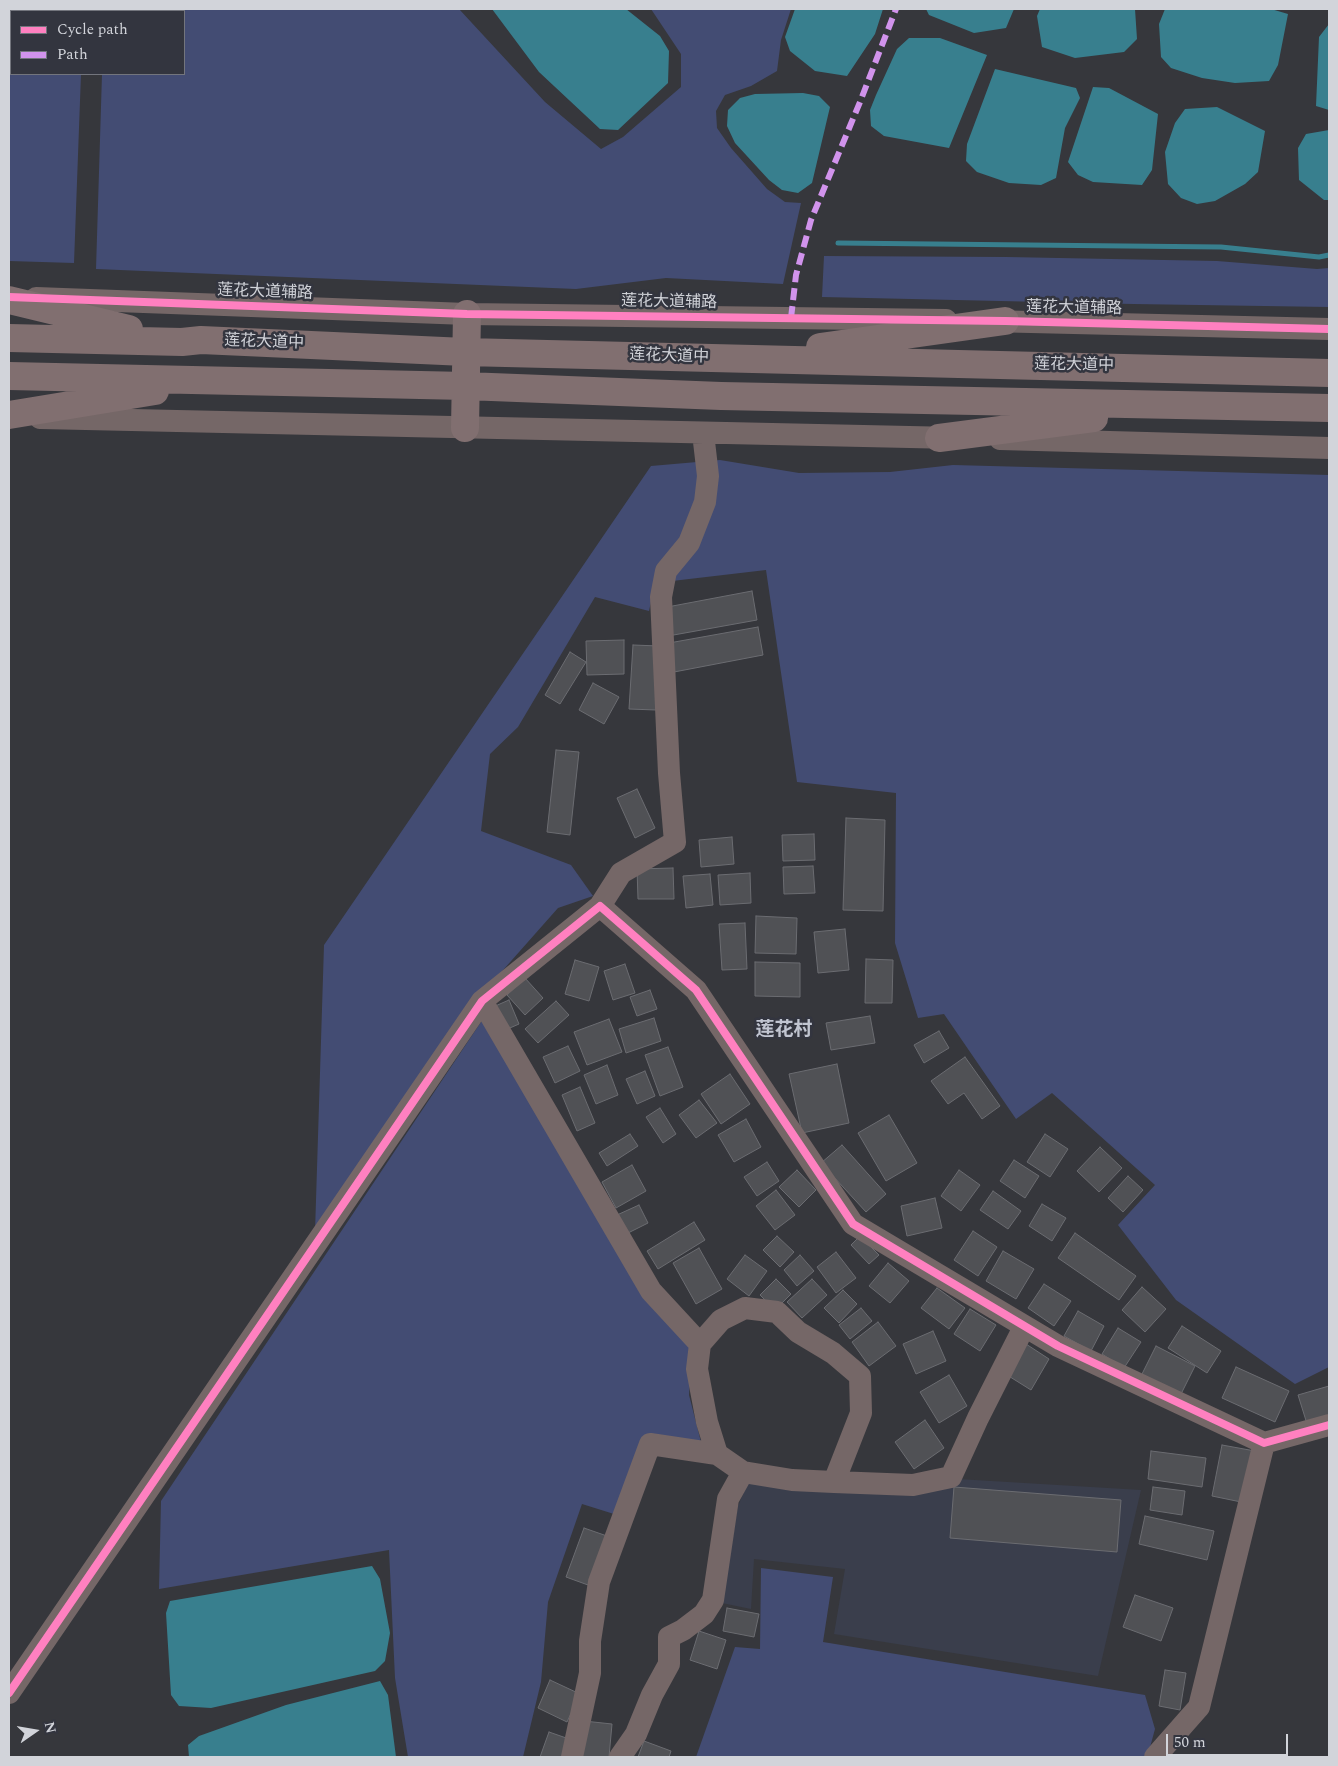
<!DOCTYPE html>
<meta charset="utf-8">
<style>
body{margin:0}
#map{position:relative;width:1338px;height:1766px;overflow:hidden;background:#36373c;font-family:Spectral,serif}
canvas{display:block}
.frame{position:absolute;inset:0;border:10px solid #d2d4da;pointer-events:none}
.legend{position:absolute;left:10px;top:10px;width:175px;height:65px;box-sizing:border-box;background:#33353f;border:1px solid #73757d;margin:0;padding:6px 9px;list-style:none;font-size:15px;color:#d2d4da}
.legend li{display:flex;align-items:center;gap:10px;height:25px}
.legend b{width:25px;border:1px solid #73757d}
.north{position:absolute;left:10px;top:1706px;width:50px;height:50px;-webkit-text-stroke:4px #33353f;paint-order:stroke;rotate:77deg;font-size:14px;font-weight:700;line-height:20px;text-align:center;color:#d2d4da}
.north::after{content:'';display:block;margin:auto;width:18px;height:22px;background:#d2d4da;clip-path:polygon(50% 0,100% 100%,50% 72%,0 100%)}
.scale{position:absolute;left:1166px;top:1734px;width:122px;height:22px;box-sizing:border-box;border:2px solid #d2d4da;border-top:0;padding-left:6px;font-size:15px;line-height:18px;white-space:nowrap;color:#d2d4da;-webkit-text-stroke:4px #33353f;paint-order:stroke}
</style>
<div id="map">
<canvas width="1338" height="1766"></canvas>
<div class="frame"></div>
<ul class="legend">
<li><b style="height:6px;background:#ff80c0"></b>Cycle path</li>
<li><b style="height:6px;background:#d193ec"></b>Path</li>
</ul>
<div class="north">N</div>
<div class="scale">50 m</div>
</div>
<script>
const context = document.querySelector('canvas').getContext('2d');
context.lineJoin = 'round';
function paint(path, color) { context.fillStyle = color; context.fill(path, 'evenodd'); }
const poly = rows => new Path2D(rows.map(r => 'M' + r).join(''));
function trace(path, color, width, dash) { context.strokeStyle = color; context.lineWidth = width; context.lineCap = dash ? 'butt' : 'round'; context.setLineDash(dash || []); context.stroke(path); }
function drawText(font, color, halo, rows, align = 'center') {
  context.font = font + ' Spectral,"Noto Sans SC",serif'; context.lineWidth = 5; context.setLineDash([]); context.textBaseline = 'middle'; context.strokeStyle = halo; context.fillStyle = color; for (const [text, x, y, turn = 0] of rows) {
    context.save(); context.translate(x, y); context.rotate((+turn || 0) * Math.PI / 180); context.textAlign = isNaN(turn) ? turn : align; if (halo) context.strokeText(text, 0, 0); context.fillText(text, 0, 0); context.restore();
  }
}
const built = poly([
 [958,1479,1141,1490,1098,1676,834,1634,845,1569,754,1559,751,1609,722,1603,738,1506,748,1482]
]);
const green = poly([
 [9,9,83,9,83,11,11,11,11,74,81,74,74,263,9,261],
 [104,9,459,9,545,102,601,149,623,137,681,87,681,54,651,9,791,9,781,40,777,71,751,86,725,95,716,111,717,128,731,148,767,189,785,202,801,203,783,284,666,278,576,289,96,269,102,74,184,74,184,11,104,11],
 [824,256,1007,257,1217,261,1317,269,1329,268,1329,307,1133,304,822,297],
 [720,460,799,473,890,472,953,465,1329,475,1329,1367,1295,1384,1176,1300,1118,1225,1155,1185,1052,1093,1016,1119,944,1014,918,1018,895,943,896,793,797,782,766,570,655,583,649,611,595,597,518,727,490,754,481,831,571,865,593,896,558,908,481,995,315,1232,324,945,651,466],
 [485,1016,692,1348,689,1395,701,1442,646,1436,614,1514,582,1504,548,1602,541,1682,523,1757,408,1757,395,1678,389,1550,159,1589,161,1501],
 [761,1568,833,1577,823,1642,1145,1695,1155,1729,1149,1751,1145,1757,696,1757,735,1647,760,1649]
]);
const water = poly([
 [492,9,626,9,660,36,669,51,668,83,618,130,600,129,539,72],
 [795,9,883,9,875,34,847,76,815,71,790,51,785,37],
 [926,9,1014,9,1006,28,974,33,929,15],
 [1040,9,1135,9,1137,39,1124,52,1075,58,1042,47,1037,16],
 [1165,9,1271,9,1288,14,1278,65,1269,81,1235,83,1202,78,1171,68,1161,57,1159,24],
 [1329,24,1329,110,1316,106,1319,37],
 [909,38,940,38,987,55,949,148,884,136,871,126,870,110,876,95,897,49],
 [995,69,1076,88,1080,98,1065,128,1056,178,1041,185,1009,183,977,172,966,161,967,144],
 [1093,87,1109,88,1158,114,1152,170,1142,185,1093,182,1078,175,1068,162],
 [803,93,819,96,830,107,812,183,798,193,782,190,769,180,735,143,727,126,728,110,740,98,755,94],
 [1217,107,1265,131,1258,172,1245,184,1215,201,1197,204,1181,198,1168,184,1165,152,1175,123,1185,109],
 [1329,130,1329,200,1324,200,1299,180,1298,148,1306,134],
 [372,1566,380,1579,390,1633,385,1661,375,1671,211,1708,179,1706,171,1695,166,1613,170,1601],
 [380,1681,388,1695,396,1757,189,1757,188,1745,199,1736,286,1705]
]);
const stream = poly([
 [838,243,1221,247,1319,257,1329,255]
]);
const building = poly([
 [752,591,757,620,668,636,662,608,752,591],
 [758,627,763,655,674,672,669,643,758,627],
 [624,640,624,674,587,675,586,641,624,640],
 [633,645,659,646,656,710,629,709,633,645],
 [570,652,586,662,560,704,545,695,570,652],
 [593,683,619,697,604,724,579,710,593,683],
 [556,750,579,752,570,835,547,832,556,750],
 [637,789,655,828,635,838,617,798,637,789],
 [846,818,885,820,883,911,843,910,846,818],
 [814,834,815,860,783,861,782,835,814,834],
 [732,837,734,864,701,867,699,840,732,837],
 [813,866,815,893,784,894,783,867,813,866],
 [673,868,674,899,638,899,637,869,673,868],
 [750,873,751,903,720,905,718,875,750,873],
 [710,874,713,905,686,908,683,876,710,874],
 [756,916,797,918,796,954,755,953,756,916],
 [745,923,747,969,722,970,719,924,745,923],
 [845,929,849,970,818,973,814,932,845,929],
 [866,959,893,960,892,1003,865,1003,866,959],
 [575,960,599,967,589,1001,565,994,575,960],
 [755,962,800,963,800,997,755,996,755,962],
 [625,964,635,993,613,1000,604,971,625,964],
 [525,978,543,998,525,1015,507,995,525,978],
 [650,990,657,1009,637,1016,630,997,650,990],
 [509,1000,519,1024,503,1031,493,1007,509,1000],
 [556,1001,569,1015,538,1043,525,1029,556,1001],
 [870,1016,875,1043,831,1050,826,1023,870,1016],
 [654,1018,661,1041,626,1053,619,1029,654,1018],
 [609,1019,622,1052,587,1065,574,1032,609,1019],
 [939,1031,949,1048,924,1063,914,1045,939,1031],
 [568,1046,580,1071,555,1083,543,1057,568,1046],
 [668,1047,683,1087,660,1096,645,1055,668,1047],
 [965,1057,1000,1106,982,1119,964,1093,948,1104,931,1081,965,1057],
 [837,1064,849,1123,802,1133,789,1074,837,1064],
 [607,1065,618,1095,596,1104,584,1075,607,1065],
 [645,1071,655,1096,637,1104,626,1079,645,1071],
 [730,1074,750,1104,721,1124,701,1094,730,1074],
 [580,1087,595,1123,577,1131,562,1095,580,1087],
 [699,1100,717,1123,696,1138,679,1115,699,1100],
 [660,1108,676,1134,663,1143,646,1117,660,1108],
 [889,1115,917,1163,886,1181,858,1133,889,1115],
 [746,1119,761,1147,734,1162,718,1135,746,1119],
 [630,1134,638,1146,607,1166,599,1153,630,1134],
 [1045,1134,1068,1149,1050,1177,1027,1162,1045,1134],
 [842,1145,886,1194,866,1212,821,1163,842,1145],
 [1100,1147,1122,1168,1099,1192,1077,1171,1100,1147],
 [1014,1160,1039,1176,1025,1198,1000,1181,1014,1160],
 [767,1162,779,1181,757,1196,744,1177,767,1162],
 [632,1165,646,1191,616,1208,602,1182,632,1165],
 [797,1170,816,1190,799,1207,779,1187,797,1170],
 [959,1170,980,1185,961,1211,941,1196,959,1170],
 [1128,1176,1143,1190,1123,1212,1108,1198,1128,1176],
 [776,1190,795,1215,775,1230,756,1206,776,1190],
 [993,1191,1021,1211,1008,1229,980,1210,993,1191],
 [935,1198,942,1228,907,1236,901,1206,935,1198],
 [1042,1204,1066,1218,1052,1241,1029,1226,1042,1204],
 [639,1205,648,1223,626,1234,617,1215,639,1205],
 [694,1222,705,1240,658,1269,647,1251,694,1222],
 [973,1231,997,1247,978,1276,954,1260,973,1231],
 [1075,1233,1136,1276,1119,1300,1058,1258,1075,1233],
 [777,1236,794,1252,780,1267,763,1250,777,1236],
 [860,1236,879,1255,869,1264,851,1245,860,1236],
 [699,1248,722,1289,696,1304,673,1263,699,1248],
 [1003,1251,1034,1269,1016,1299,986,1281,1003,1251],
 [836,1252,856,1278,836,1293,817,1267,836,1252],
 [745,1255,767,1271,749,1296,727,1279,745,1255],
 [800,1255,814,1271,797,1286,784,1270,800,1255],
 [888,1263,909,1281,890,1303,869,1286,888,1263],
 [776,1279,791,1294,775,1310,760,1295,776,1279],
 [812,1279,827,1295,802,1318,787,1302,812,1279],
 [1044,1284,1071,1301,1054,1326,1028,1308,1044,1284],
 [1142,1287,1166,1309,1145,1332,1122,1310,1142,1287],
 [937,1288,965,1308,949,1329,921,1308,937,1288],
 [843,1290,857,1304,839,1323,824,1308,843,1290],
 [861,1308,872,1321,850,1339,839,1325,861,1308],
 [970,1309,996,1325,980,1351,954,1334,970,1309],
 [1078,1311,1104,1326,1091,1351,1064,1336,1078,1311],
 [878,1322,896,1346,869,1366,852,1342,878,1322],
 [1182,1326,1221,1351,1207,1373,1168,1348,1182,1326],
 [1118,1328,1141,1342,1124,1368,1102,1354,1118,1328],
 [933,1331,946,1361,916,1374,903,1344,933,1331],
 [1026,1344,1049,1359,1031,1390,1007,1375,1026,1344],
 [1156,1346,1195,1366,1178,1400,1139,1380,1156,1346],
 [1236,1367,1289,1391,1275,1422,1222,1398,1236,1367],
 [949,1375,967,1406,939,1423,920,1392,949,1375],
 [1329,1386,1329,1421,1308,1427,1298,1395,1329,1386],
 [925,1420,944,1448,914,1469,895,1442,925,1420],
 [1222,1445,1255,1451,1246,1503,1212,1496,1222,1445],
 [1151,1451,1206,1458,1202,1487,1148,1479,1151,1451],
 [954,1487,1121,1500,1117,1552,950,1538,954,1487],
 [1153,1487,1185,1491,1182,1515,1150,1510,1153,1487],
 [1145,1516,1214,1531,1207,1560,1139,1544,1145,1516],
 [584,1528,607,1536,588,1585,566,1577,584,1528],
 [1135,1595,1173,1608,1161,1641,1123,1627,1135,1595],
 [727,1608,759,1614,754,1637,723,1631,727,1608],
 [699,1631,726,1640,717,1669,690,1660,699,1631],
 [1165,1670,1186,1673,1180,1710,1159,1706,1165,1670],
 [550,1680,580,1694,567,1722,538,1708,550,1680],
 [584,1721,612,1724,609,1757,581,1757,584,1721],
 [549,1732,572,1740,566,1757,540,1757,549,1732],
 [644,1741,671,1751,669,1757,638,1757,644,1741]
]);
const minor = poly([
 [36,298,467,314,946,320],
 [988,321,1329,329],
 [40,418,955,438],
 [1000,439,1329,448],
 [600,906,621,873,675,842,669,773,661,597,666,571,689,543,705,502,708,476,703,433],
 [482,1001,651,1291,700,1344,697,1369,707,1422,717,1454,650,1444,599,1582,590,1641,590,1673,572,1757],
 [700,1344,721,1320,745,1308,777,1312,798,1332,833,1353,860,1376,861,1413,834,1482,792,1480,743,1472,717,1454],
 [834,1482,913,1485,951,1477,978,1418,1020,1335],
 [9,1693,482,1001,600,906,696,990,853,1224,1058,1346,1264,1443,1329,1425],
 [620,1757,636,1734,652,1695,669,1664,669,1637,683,1630,704,1614,713,1600,728,1499,743,1472],
 [1155,1757,1199,1707,1264,1443]
]);
const major = poly([
 [9,300,129,329],
 [9,338,182,342,201,340,465,352,1329,373],
 [820,347,1005,321],
 [9,376,466,386,721,396,1329,408],
 [9,415,155,391],
 [465,428,467,314],
 [939,438,1094,418]
]);
const quiet = poly([
 [791,318,796,275,811,220,860,102,896,9]
]);
const cycleway = poly([
 [9,297,467,314,1005,321,1329,329],
 [9,1693,482,1001,600,906,696,990,853,1224,1058,1346,1264,1443,1329,1425]
]);
const streetNames = [
 ["莲花大道辅路",265,293,2],
 ["莲花大道辅路",669,303,1],
 ["莲花大道辅路",1074,309,1],
 ["莲花大道中",264,343,2],
 ["莲花大道中",669,357,2],
 ["莲花大道中",1074,366,1]
];
const quarterNames = [
 ["莲花村",784,1031]
];
paint(built, '#3a3e4c');
paint(green, '#434c73');
paint(water, '#387f8e');
trace(stream, '#387f8e', 5);
paint(building, '#505155');
trace(building, '#6b6c71', 1);
trace(minor, '#756767', 22);
trace(major, '#816f70', 28);
trace(quiet, '#d193ec', 6, [12, 6]);
trace(cycleway, '#ff80c0', 8);
drawText('16px', '#d2d4da', '#33353f', streetNames);
drawText('bold 19px', '#c1c5d1', '#33353f', quarterNames);
</script>
